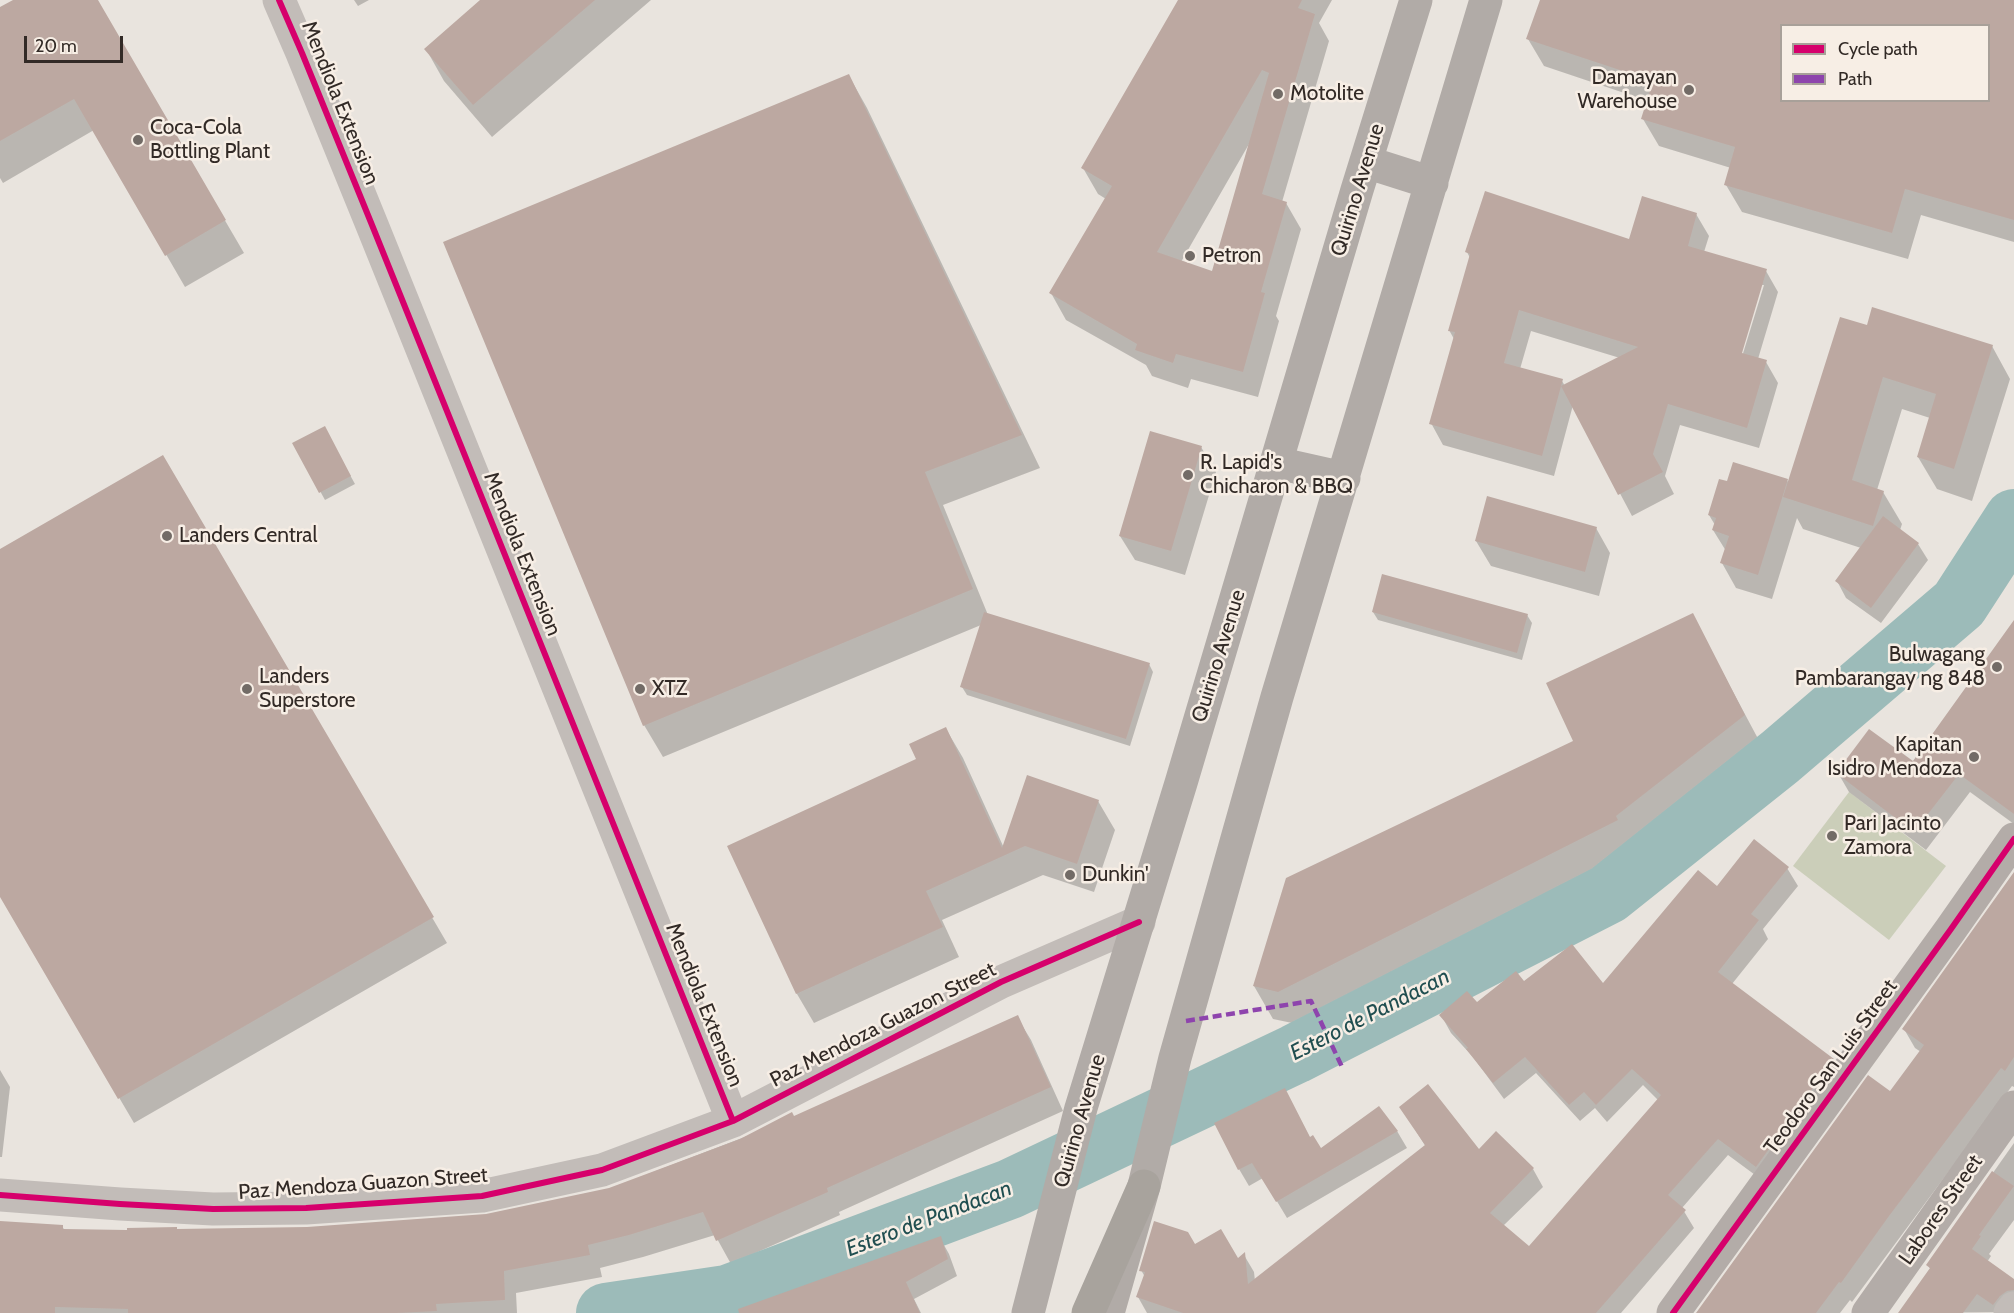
<!DOCTYPE html>
<style>
body{margin:0}
#map{position:relative;width:2014px;height:1313px;overflow:hidden;background:#e9e4de;font-family:Cabin,sans-serif}
canvas{display:block}
.legend{position:absolute;left:1780px;top:24px;width:210px;height:78px;box-sizing:border-box;background:#f7eee5;border:2px solid #a8a099;margin:0;padding:8px 10px;list-style:none;font-size:18px;color:#322a26}
.legend li{display:flex;align-items:center;gap:12px;height:30px}
.legend b{width:30px;border:2px solid #a8a099}
.scale{position:absolute;left:24px;top:36px;width:99px;height:27px;box-sizing:border-box;border:3px solid #322a26;border-top:0;padding-left:8px;font-size:18px;line-height:21px;white-space:nowrap;color:#322a26;-webkit-text-stroke:4px #f7eee5;paint-order:stroke}
</style>
<div id="map">
<canvas width="2014" height="1313"></canvas>
<ul class="legend">
<li><b style="height:8px;background:#d6006c"></b>Cycle path</li>
<li><b style="height:8px;background:#8e44ad"></b>Path</li>
</ul>
<div class="scale">20 m</div>
</div>
<script>
const context = document.querySelector('canvas').getContext('2d');
context.lineJoin = 'round';
function paint(path, color) { context.fillStyle = color; context.fill(path, 'evenodd'); }
const poly = rows => new Path2D(rows.map(r => 'M' + r).join(''));
function trace(path, color, width, dash) { context.strokeStyle = color; context.lineWidth = width; context.lineCap = dash ? 'butt' : 'round'; context.setLineDash(dash || []); context.stroke(path); }
function drawText(font, color, halo, rows, align = 'center') {
  context.font = font + ' Cabin,sans-serif'; context.lineWidth = 5; context.setLineDash([]); context.textBaseline = 'middle'; context.strokeStyle = halo; context.fillStyle = color; for (const [text, x, y, turn = 0] of rows) {
    context.save(); context.translate(x, y); context.rotate((+turn || 0) * Math.PI / 180); context.textAlign = isNaN(turn) ? turn : align; if (halo) context.strokeText(text, 0, 0); context.fillText(text, 0, 0); context.restore();
  }
}
const green = poly([
 [1849,792,1946,866,1889,940,1793,866]
]);
const shadow = poly([
 [16,0,96,0,244,253,185,287,94,130,3,183,0,178,0,9],
 [354,0,369,0,358,6],
 [483,0,651,0,492,137,444,81,426,49],
 [1179,0,1332,0,1319,23,1329,41,1282,202,1286,203,1301,229,1276,316,1279,321,1258,397,1191,379,1188,388,1152,376,1146,365,1066,320,1051,293,1106,199,1098,194,1083,168],
 [1249,144,1213,273,1181,262],
 [1542,0,2014,0,2014,242,1921,215,1908,259,1742,212,1726,185,1731,168,1659,146,1643,119,1648,101,1544,66,1528,39],
 [1782,26,1988,26,1988,100,1782,100],
 [849,76,867,108,1040,468,943,505,988,615,1149,664,1153,672,1130,746,967,695,962,687,981,625,663,757,644,725],
 [1696,214,1709,236,1704,252,1766,271,1778,292,1758,359,1766,362,1778,383,1759,448,1680,425,1665,476,1674,494,1632,516,1573,405,1554,476,1443,445,1431,423,1454,339,1449,330,1470,258,1467,252,1630,241],
 [1760,285,1764,285,1741,360,1738,360],
 [1531,331,1620,358,1565,386,1562,381,1520,369],
 [1868,327,1992,346,2010,379,1972,501,1937,489,1918,457,1930,418,1902,409,1877,490,1883,492,1902,524,1900,530,1918,544,1928,560,1881,623,1846,598,1837,581,1861,548,1803,529,1797,518,1772,599,1736,588,1722,563,1726,551,1713,530,1715,525,1709,515,1728,483,1787,480,1789,484],
 [324,428,355,484,325,500,294,444],
 [1201,447,1216,472,1185,575,1135,560,1120,536],
 [163,457,447,943,134,1123,0,895,0,551],
 [1596,528,1610,553,1599,596,1491,566,1476,541],
 [1373,612,1527,615,1532,623,1522,660,1378,620],
 [1692,615,1763,748,1633,849,1635,852,1297,1024,1273,1019,1254,986,1575,742],
 [2014,627,2014,824,1970,792,1926,850,1849,792,1838,773,1913,763],
 [946,729,963,758,1004,848,1098,801,1115,830,1094,892,1043,875,942,920,959,957,814,1023,797,994,729,846,918,760],
 [1787,868,1798,886,1763,929,1768,939,1732,984,1833,1060,1843,1077,1766,1183,1728,1155,1682,1208,1694,1228,1621,1313,1147,1313,1138,1297,1145,1277,1141,1270,1194,1246,1238,1260,1244,1255,1254,1272,1255,1281,1426,1147,1401,1107,1479,1151,1533,1169,1543,1187,1503,1226,1529,1248,1658,1100,1643,1085,1607,1122,1595,1108,1580,1121,1536,1073,1504,1099,1473,1057,1451,1033,1441,1015,1477,1004,1524,983,1603,986,1717,888],
 [2014,874,2014,1087,2012,1086,1852,1302,1850,1300,1840,1313,1698,1313,1891,1093,1921,1052,1915,1048,1904,1029],
 [1017,1017,1031,1040,1063,1111,839,1212,840,1215,731,1264,715,1235,643,1257,600,1268,602,1277,516,1293,517,1313,0,1313,0,1222,62,1226,65,1231,177,1231,307,1228,486,1216,609,1189,794,1118],
 [0,1070,10,1087,2,1157,0,1157],
 [1285,1090,1310,1138,1321,1150,1397,1131,1407,1148,1287,1218,1263,1178,1249,1186,1239,1169],
 [2014,1143,2014,1220,1989,1254,1991,1256,1987,1262,2014,1281,2014,1312,1900,1313,1931,1270,1928,1265],
 [940,1238,949,1254,957,1276,914,1299,921,1313,736,1313]
]);
const river = poly([
 [606,1313,727,1295,1010,1189,1295,1054,1608,894,1780,757,1959,604,2014,519]
]);
const building = poly([
 [13,0,98,0,226,220,165,256,74,99,0,141,0,7],
 [480,0,595,0,473,105,424,49],
 [1178,0,1302,0,1298,8,1315,14,1262,194,1287,202,1261,292,1265,293,1243,372,1176,354,1173,363,1135,350,1137,344,1049,293,1112,186,1081,168],
 [1262,70,1269,73,1212,271,1157,252],
 [1540,0,2014,0,2014,220,1905,189,1892,233,1724,185,1735,147,1641,119,1653,81,1526,39],
 [1782,26,1989,26,1989,100,1782,100],
 [849,74,1022,435,925,472,973,589,643,726,443,242],
 [1485,191,1629,239,1642,196,1697,213,1688,246,1767,269,1742,353,1767,360,1747,428,1668,404,1653,454,1663,472,1618,495,1561,386,1638,347,1519,310,1504,363,1563,379,1542,456,1429,424,1455,332,1448,331,1470,254,1465,252],
 [1872,307,1993,345,1954,469,1917,457,1936,394,1883,377,1852,480,1884,491,1873,526,1783,497,1840,317,1867,325],
 [325,426,351,476,319,493,292,443],
 [1150,431,1202,446,1171,551,1119,536],
 [163,455,434,917,118,1099,0,897,0,549],
 [1733,462,1788,479,1758,575,1720,563,1729,536,1712,530,1716,518,1708,515,1719,479,1727,481],
 [1487,496,1597,527,1585,572,1475,541],
 [1883,516,1919,543,1871,608,1835,581],
 [1382,574,1528,614,1517,653,1372,612],
 [984,612,1150,663,1126,739,960,687],
 [1693,613,1745,715,1616,816,1618,820,1278,992,1253,986,1286,878,1573,741,1546,683],
 [2014,620,2014,814,1959,774,1914,832,1836,773,1869,729,1913,761],
 [946,727,1002,848,1027,775,1099,800,1077,864,1025,846,926,891,943,927,796,994,727,846,916,759,909,744],
 [1754,839,1789,867,1751,914,1759,920,1718,972,1834,1059,1756,1167,1718,1139,1668,1195,1686,1210,1596,1313,1183,1313,1136,1297,1145,1272,1139,1271,1154,1221,1188,1232,1195,1244,1221,1229,1238,1258,1245,1252,1248,1284,1425,1145,1399,1107,1428,1084,1479,1149,1496,1131,1534,1168,1490,1213,1529,1246,1661,1095,1632,1069,1596,1105,1584,1092,1569,1105,1525,1057,1493,1083,1466,1049,1468,1048,1439,1015,1467,991,1477,1002,1516,971,1524,981,1572,944,1603,983,1698,870,1717,886],
 [2014,872,2014,1057,2005,1071,2001,1068,1889,1216,1841,1283,1839,1282,1816,1313,1696,1313,1868,1075,1890,1091,1924,1045,1902,1029],
 [1018,1015,1051,1087,827,1188,828,1192,716,1241,703,1212,629,1235,588,1245,590,1255,504,1271,505,1300,436,1304,437,1311,397,1313,128,1313,128,1309,55,1307,55,1313,0,1313,0,1221,63,1225,63,1229,127,1230,127,1228,177,1227,177,1229,307,1227,486,1214,609,1188,740,1139,792,1112,794,1116],
 [1285,1088,1310,1137,1313,1135,1321,1148,1379,1106,1398,1131,1276,1202,1252,1163,1238,1170,1214,1123],
 [1992,1171,2014,1186,1979,1235,1981,1236,1972,1249,2014,1279,2014,1290,2007,1291,2000,1296,1993,1305,1977,1294,1963,1313,1898,1313,1930,1268,1926,1265],
 [941,1236,948,1259,906,1282,920,1313,739,1313,738,1309]
]);
const street = poly([
 [279,0,302,53,372,225,733,1121],
 [0,1195,120,1204,213,1209,306,1208,482,1196,602,1170,733,1121,1001,982,1139,922],
 [2010,1313,2014,1308]
]);
const secondary = poly([
 [1673,1313,1951,929,2014,839],
 [1868,1313,2014,1107]
]);
const primary = poly([
 [1366,162,1432,183],
 [1277,463,1344,478],
 [1028,1313,1081,1108,1181,783,1357,190,1416,0],
 [1108,1313,1144,1186,1175,1058,1277,697,1486,0]
]);
const highway = poly([
 [1088,1313,1144,1186]
]);
const quiet = poly([
 [1186,1021,1311,1001,1343,1069]
]);
const cycleway = poly([
 [279,0,302,53,372,225,733,1121],
 [0,1195,120,1204,213,1209,306,1208,482,1196,602,1170,733,1121,1001,982,1139,922],
 [1673,1313,1951,929,2014,839]
]);
const markers = [
 [1689,90,6,"#726b66"],
 [1278,94,6,"#726b66"],
 [138,140,6,"#726b66"],
 [1190,256,6,"#726b66"],
 [1188,475,6,"#726b66"],
 [167,536,6,"#726b66"],
 [1997,667,6,"#726b66"],
 [247,689,6,"#726b66"],
 [640,689,6,"#726b66"],
 [1974,757,6,"#726b66"],
 [1832,836,6,"#726b66"],
 [1070,875,6,"#726b66"]
];
const poiNames = [
 ["Damayan",1677,78,"right"],
 ["Warehouse",1677,102,"right"],
 ["Motolite",1290,94],
 ["Coca-Cola",150,128],
 ["Bottling Plant",150,152],
 ["Petron",1202,256],
 ["R. Lapid's",1200,463],
 ["Chicharon & BBQ",1200,487],
 ["Landers Central",179,536],
 ["Bulwagang",1985,655,"right"],
 ["Pambarangay ng 848",1985,679,"right"],
 ["Landers",259,677],
 ["Superstore",259,701],
 ["XTZ",652,689],
 ["Kapitan",1962,745,"right"],
 ["Isidro Mendoza",1962,769,"right"],
 ["Pari Jacinto",1844,824],
 ["Zamora",1844,848],
 ["Dunkin'",1082,875]
];
const streetNames = [
 ["Mendiola Extension",340,103,68],
 ["Quirino Avenue",1358,190,-73],
 ["Mendiola Extension",522,554,68],
 ["Quirino Avenue",1219,656,-73],
 ["Mendiola Extension",704,1005,68],
 ["Paz Mendoza Guazon Street",883,1025,-27],
 ["Teodoro San Luis Street",1831,1067,-54],
 ["Quirino Avenue",1080,1121,-74],
 ["Paz Mendoza Guazon Street",363,1184,-4],
 ["Labores Street",1941,1210,-55]
];
const waterNames = [
 ["Estero de Pandacan",1370,1015,-27],
 ["Estero de Pandacan",929,1219,-21]
];
paint(green, '#cbceb9');
paint(shadow, '#0003');
trace(river, '#9cbbb9', 60);
paint(building, '#bca8a1');
trace(street, '#c2bcb8', 33);
trace(secondary, '#b3aca8', 33);
trace(primary, '#b1aba7', 33);
trace(highway, '#a8a39d', 33);
trace(quiet, '#8e44ad', 4.5, [9, 4.5]);
trace(cycleway, '#d6006c', 6);
for (const [x, y, r, color] of markers) { const dot = new Path2D(); dot.arc(x, y, r, 0, 2 * Math.PI); context.fillStyle = color; context.fill(dot); trace(dot, '#f7eee5', 2); }
drawText('21px', '#322a26', '#f7eee5', poiNames, 'left');
drawText('21px', '#322a26', '#f7eee5', streetNames);
drawText('italic 22px', '#204e50', '#f7eee5', waterNames);
</script>
